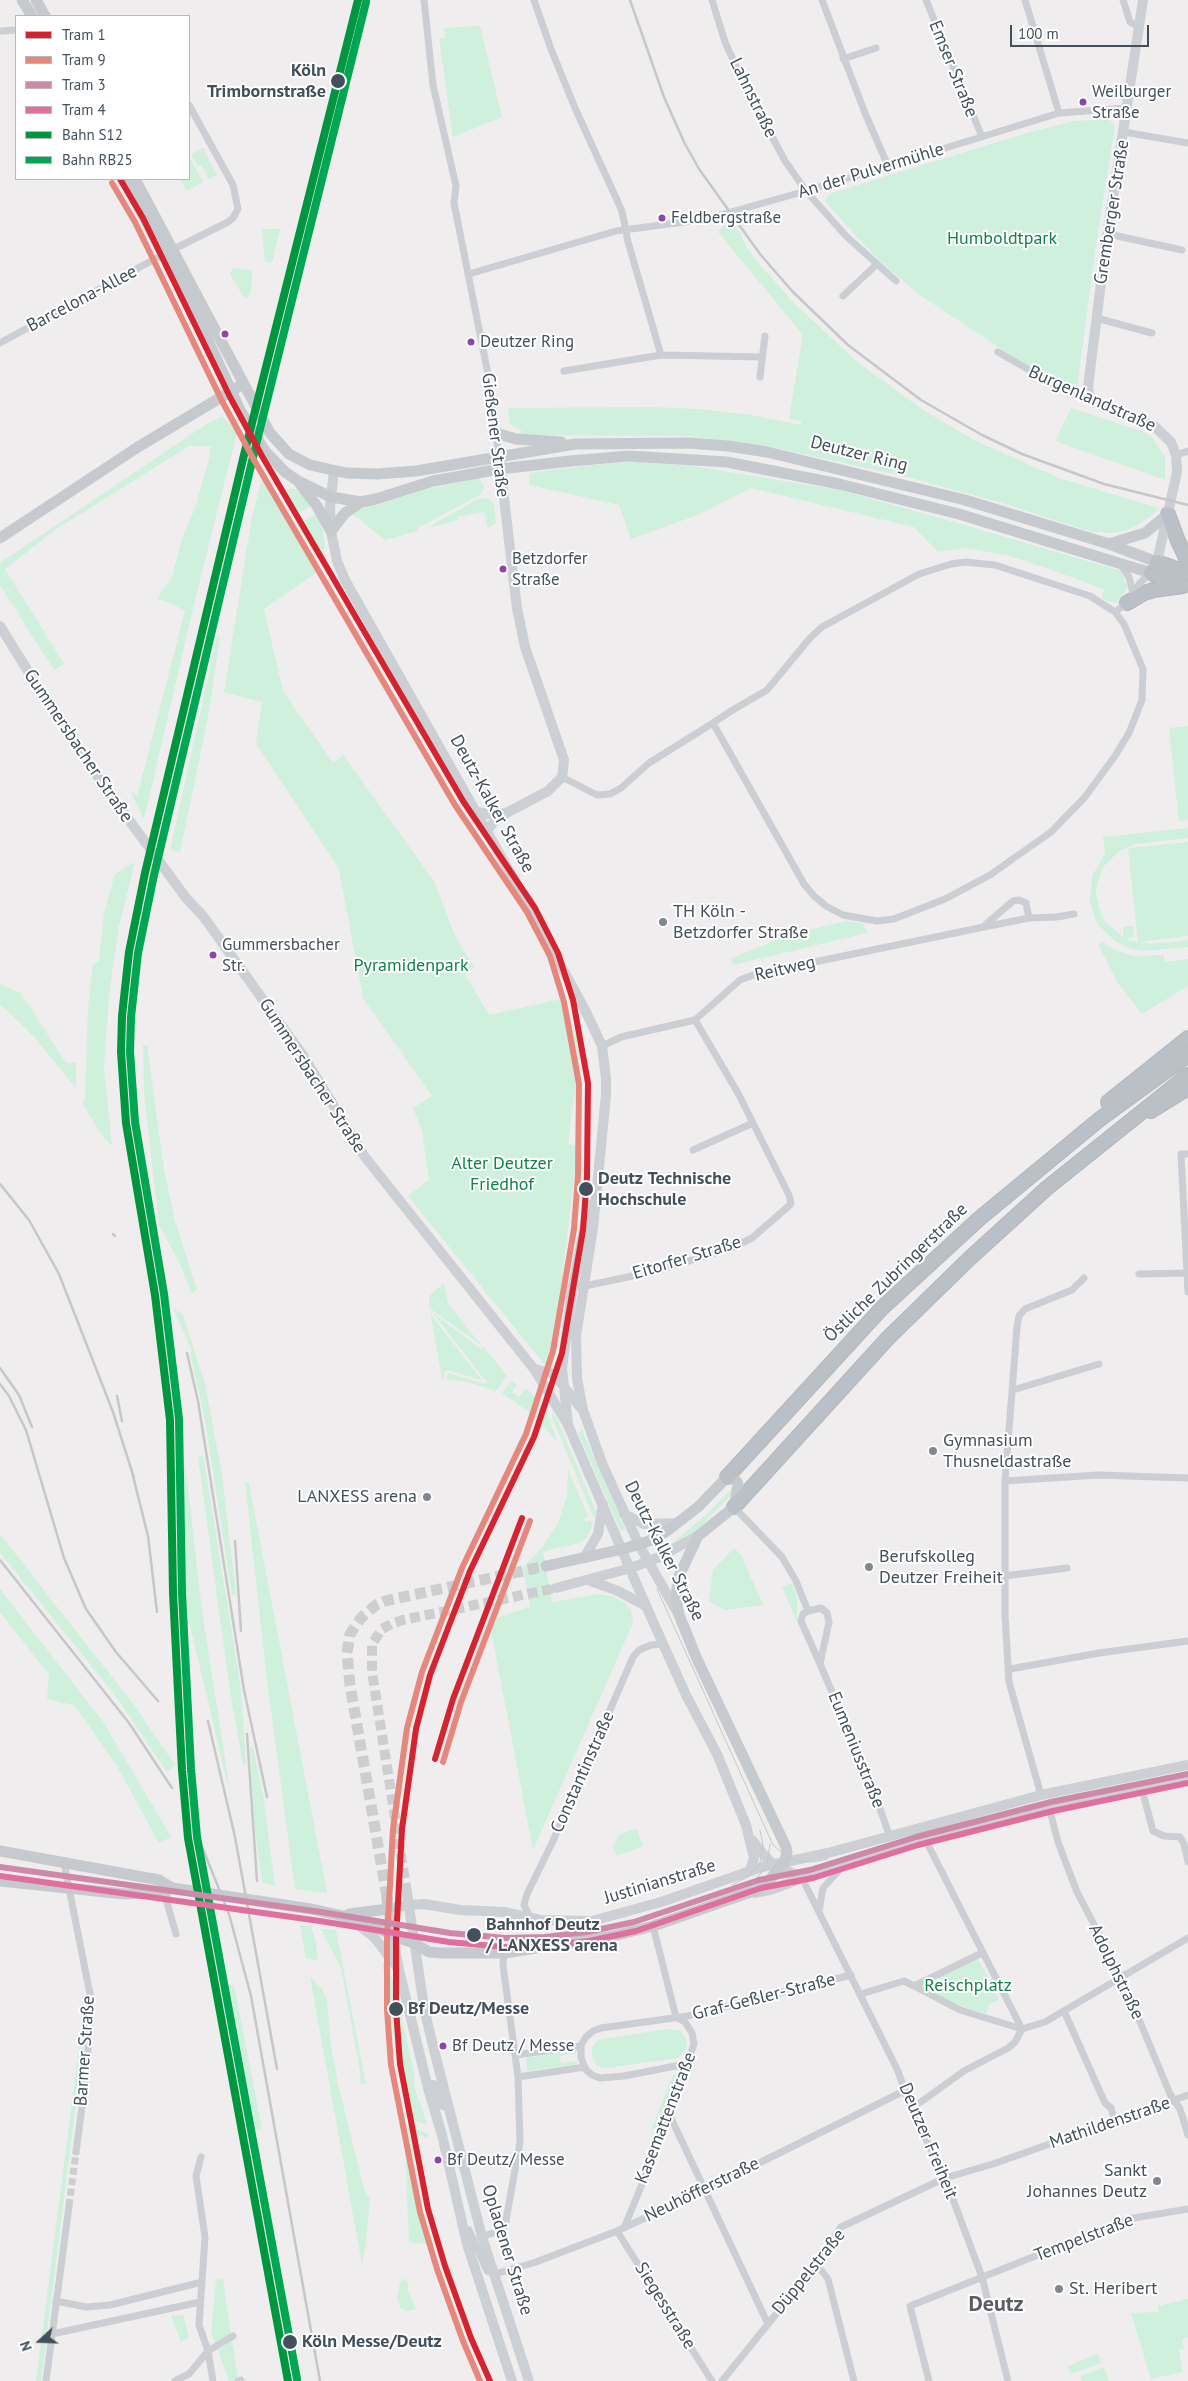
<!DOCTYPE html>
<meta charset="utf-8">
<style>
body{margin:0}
#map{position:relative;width:1188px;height:2381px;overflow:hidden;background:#efeded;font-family:"PT Sans",sans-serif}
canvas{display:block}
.legend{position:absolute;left:15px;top:15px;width:175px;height:165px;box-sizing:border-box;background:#fff;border:1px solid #b4b9be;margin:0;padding:6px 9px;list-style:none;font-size:15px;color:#43505c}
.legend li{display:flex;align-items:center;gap:10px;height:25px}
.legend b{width:25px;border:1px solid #b4b9be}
.north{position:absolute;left:15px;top:2316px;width:50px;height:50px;-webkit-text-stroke:4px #fff;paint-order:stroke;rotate:250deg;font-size:14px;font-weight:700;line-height:20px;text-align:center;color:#43505c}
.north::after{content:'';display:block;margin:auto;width:18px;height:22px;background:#43505c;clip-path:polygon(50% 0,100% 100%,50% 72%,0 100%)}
.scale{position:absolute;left:1010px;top:25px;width:139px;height:22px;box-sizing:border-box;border:2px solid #43505c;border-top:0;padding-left:6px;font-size:15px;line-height:18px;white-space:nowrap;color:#43505c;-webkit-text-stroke:4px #fff;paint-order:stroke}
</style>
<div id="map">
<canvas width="1188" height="2381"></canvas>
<ul class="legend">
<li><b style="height:6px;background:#d52330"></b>Tram 1</li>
<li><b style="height:6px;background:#e6877e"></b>Tram 9</li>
<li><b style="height:6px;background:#ce89a8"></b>Tram 3</li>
<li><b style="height:6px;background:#e06e9f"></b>Tram 4</li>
<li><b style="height:6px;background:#009640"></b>Bahn S12</li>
<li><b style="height:6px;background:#00a651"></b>Bahn RB25</li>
</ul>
<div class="north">N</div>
<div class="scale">100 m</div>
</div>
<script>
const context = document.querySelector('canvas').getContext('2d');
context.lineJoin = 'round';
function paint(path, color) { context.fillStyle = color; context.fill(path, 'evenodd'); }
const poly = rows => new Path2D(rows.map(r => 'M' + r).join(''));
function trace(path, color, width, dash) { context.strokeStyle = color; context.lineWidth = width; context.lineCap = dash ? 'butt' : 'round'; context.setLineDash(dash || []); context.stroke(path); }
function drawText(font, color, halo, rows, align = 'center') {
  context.font = font + ' "PT Sans",sans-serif'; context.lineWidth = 4; context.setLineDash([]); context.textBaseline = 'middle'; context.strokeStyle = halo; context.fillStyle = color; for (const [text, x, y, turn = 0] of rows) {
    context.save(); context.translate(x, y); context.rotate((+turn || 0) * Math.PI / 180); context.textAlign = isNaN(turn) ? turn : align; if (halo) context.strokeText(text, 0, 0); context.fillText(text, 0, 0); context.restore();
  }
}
const green = poly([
 [480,26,502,117,453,137,439,38,445,38,444,28],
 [1109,119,1115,126,1096,244,1077,387,1074,389,1021,362,920,295,879,260,843,222,825,201,829,194,1030,132,1075,121],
 [203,148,217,175,209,179,201,165,198,166,191,154],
 [189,156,203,182,187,191,180,179,189,179],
 [729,220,741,234,743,241,755,259,794,303,855,360,923,410,972,439,1059,478,1159,508,1150,517,1132,528,1114,533,1092,532,1009,505,908,477,766,446,690,436,521,435,521,430,510,424,508,408,652,407,698,409,751,415,801,425,801,421,789,418,803,335,718,232],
 [262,229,280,229,272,263,265,261],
 [233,268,252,271,251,293,247,298,243,296,230,274],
 [1071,408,1144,432,1152,437,1165,457,1165,480,1055,441],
 [222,416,237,432,196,596,144,819,130,790,137,796,185,611,169,602,157,599,173,574,182,538,194,511,209,460,211,446,189,446,55,530,5,569,64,664,54,670,0,585,0,563,208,423],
 [637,462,692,466,839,490,961,524,1121,571,1128,587,1117,603,1110,602,1102,598,1104,589,1049,569,1010,556,966,548,938,552,914,527,751,488,700,514,631,539,619,505,529,485,529,473,592,465],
 [263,475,316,573,264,609,283,691,333,763,343,755,434,881,455,936,474,967,464,973,489,1015,562,999,581,1048,568,1144,578,1146,552,1360,544,1364,408,1196,429,1180,422,1131,413,1108,432,1096,363,998,339,869,256,743,262,702,224,692,252,517],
 [479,478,482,481,484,488,481,494,418,528,418,531,385,540,350,512,358,508,377,505,427,489],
 [288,489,294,489,301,493,312,506,293,516,282,497],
 [487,498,494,504,496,523,488,528,484,512,458,517,458,520,432,527,432,525,478,499],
 [316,514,322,527,325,547,323,552,317,559,297,525],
 [217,636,220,637,208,717,180,852,170,850],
 [1188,726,1188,820,1179,821,1169,728],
 [1188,828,1188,838,1135,844,1119,851,1103,867,1097,883,1096,894,1099,908,1105,921,1123,937,1123,927,1133,926,1134,937,1125,938,1129,940,1150,944,1188,940,1188,947,1143,951,1128,948,1115,941,1098,925,1090,903,1092,876,1105,854,1103,837],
 [1188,842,1188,936,1138,942,1128,848],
 [135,862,119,926,109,994,104,1067,112,1146,103,1137,82,1103,85,1099,88,1008,93,964,99,961,104,912,115,874],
 [847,921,863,924,867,933,733,965,730,959,791,934],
 [1102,942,1115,950,1134,956,1163,955,1165,962,1188,959,1188,986,1142,1014,1119,985,1099,946],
 [0,984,21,993,66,1063,76,1063,76,1088,34,1037,0,1004],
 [143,1045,147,1045,164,1170,175,1221,197,1290,192,1294,180,1264,159,1225,144,1093],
 [444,1283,448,1303,481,1345,429,1308,429,1296],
 [173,1308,183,1315,205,1384,222,1474,236,1595,232,1595,205,1420,190,1352,192,1351],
 [430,1311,435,1320,482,1380,447,1370,445,1371,444,1379,442,1379],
 [433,1313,481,1349,484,1347,507,1376,496,1391,464,1381,447,1380,448,1373,485,1384,487,1380,484,1379],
 [512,1381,517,1385,512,1392,519,1397,525,1389,531,1392,546,1411,557,1442,535,1416,502,1393],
 [174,1407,175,1407,188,1486,202,1611,229,1784,227,1782,176,1566,177,1458],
 [552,1411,558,1421,596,1511,598,1521,593,1516,552,1417],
 [582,1430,626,1530,621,1532,578,1433],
 [203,1455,241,1689,246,1764,243,1765,230,1691,198,1457],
 [568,1469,588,1516,584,1519,587,1522,590,1520,593,1523,588,1536,580,1543,543,1551,552,1602,597,1594,612,1596,625,1603,631,1610,633,1623,533,1850,489,1620,530,1607,523,1567,541,1549,558,1523,567,1495],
 [245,1483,249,1483,327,1893,295,1889,267,1680],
 [732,1488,735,1491,703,1524,693,1534,661,1552,660,1550,672,1543,707,1514],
 [0,1534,134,1705,175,1765,167,1772,115,1695,0,1553],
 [734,1548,741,1555,763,1605,725,1610,709,1601,713,1570],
 [792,1583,797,1598,797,1622,782,1587],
 [0,1589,104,1723,171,1837,159,1843,117,1766,74,1705,47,1699,49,1675,0,1612],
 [250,1747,253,1747,264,1801,275,1886,262,1882,255,1830],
 [636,1828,643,1846,617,1856,613,1847,619,1835],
 [300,1925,311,1926,316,1943,318,1961,306,1958],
 [321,1929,336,1930,366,2084,360,2083,360,2071,341,1968],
 [978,1959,999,2000,989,2004,986,2014,955,2004,933,1992,933,1988,943,1984,940,1977],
 [382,1962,385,1964,394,1983,414,2073,414,2085,427,2125,404,2117,405,2108],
 [310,1977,322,1989,327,2000,331,2046,338,2084,364,2189,370,2199,366,2243,362,2263,363,2270],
 [234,1984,262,2129,256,2130,229,1986],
 [82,2009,85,2022,85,2033,41,2381,36,2381,82,2024],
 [668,2029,678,2030,682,2032,687,2041,685,2051,678,2058,607,2068,597,2066,592,2058,592,2048,598,2040],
 [574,2050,577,2053,560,2056,561,2063,578,2061,577,2064,527,2071,526,2058],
 [676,2073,678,2076,657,2129,652,2128,673,2075],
 [404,2124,428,2134,428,2138,410,2131,418,2180,414,2181,415,2191,418,2204,422,2204,424,2219,420,2221,421,2226,427,2225,435,2245,409,2242],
 [406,2278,409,2288,407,2289,416,2309,408,2311,400,2308,397,2297,400,2283],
 [223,2279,231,2335,216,2345,211,2332,216,2280],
 [1188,2299,1188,2337,1182,2339,1184,2349,1179,2350,1183,2372,1151,2379,1131,2313,1159,2312,1158,2306],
 [183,2315,189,2337,181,2342,171,2316],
 [232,2341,238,2379,229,2381,218,2350],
 [1098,2354,1101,2363,1071,2374,1068,2366],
 [1104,2367,1109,2381,1082,2381,1080,2376]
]);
const streetTunnel = poly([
 [69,2206,76,2152]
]);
const secondaryTunnel = poly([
 [407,1893,372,1672,372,1644,382,1629,391,1624,403,1620,556,1588]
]);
const primaryTunnel = poly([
 [387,1897,350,1685,347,1653,350,1634,361,1618,376,1605,385,1601,546,1566]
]);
const street = poly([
 [424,0,433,85,456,186,454,203,488,374,499,456],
 [534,0,551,49,575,108,622,211,628,242,661,355],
 [712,0,725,42,745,86,785,161,806,191,846,236,896,281],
 [822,0,865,113,888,166],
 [926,0,982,137],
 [1025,0,1059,113],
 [1123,0,1130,22,1139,27],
 [0,31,16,30],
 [843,59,876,48],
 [1124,132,1188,143],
 [1108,234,1182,250],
 [174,249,228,222,233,218,238,209,233,185,189,105],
 [469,274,616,231,706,219,806,191,1059,113,1127,108],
 [843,296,877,264],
 [1096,318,1152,333],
 [0,343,164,254],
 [998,352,1069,393,1075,395,1089,395],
 [564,371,661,355,762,357],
 [760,377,765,336],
 [1176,455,1188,451],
 [1120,564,1129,577,1133,593],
 [1115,612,1127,603,1140,583,1151,572],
 [562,777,597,795,610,794,621,788,649,763,713,723,731,711,767,690,810,638,822,627,919,574,951,564,965,562,995,565,1090,596,1115,612,1124,624,1143,669,1142,700,1129,733,1115,756,1085,797,1051,832,990,875,945,899,894,919,877,921,843,915,826,906,814,896,804,884,713,723],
 [984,926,1013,901,1019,900,1026,903,1029,918],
 [602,1046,621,1037,695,1020,740,980,756,974,984,927,1029,918,1056,917,1074,914],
 [693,1150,753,1123],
 [1188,1154,1181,1154,1188,1292],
 [1139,1274,1187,1273],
 [580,1287,656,1271,732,1248,752,1238,791,1204,789,1195,738,1093,695,1020],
 [1013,1390,1099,1364],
 [1005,1481,1098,1475,1188,1478],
 [734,1507,782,1557,796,1581,808,1611],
 [1004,1576,1067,1568],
 [820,1664,801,1621,803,1614,808,1611,821,1608,827,1613,829,1622,820,1664,869,1778,890,1837],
 [1010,1669,1099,1653,1188,1641],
 [1141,1786,1153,1831,1164,1836,1180,1837,1184,1844,1188,1862],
 [1041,1795,1009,1682,1005,1615,1005,1481,1017,1327,1019,1316,1025,1309,1072,1290,1084,1278],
 [1049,1807,1058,1842,1077,1892,1121,1976,1170,2094,1180,2109,1188,2135],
 [925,1839,1022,2029],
 [64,1863,91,1999,87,2069,76,2152],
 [802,1878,898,2071,911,2109,945,2178,982,2277,1008,2381],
 [167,1889,167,1903,176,1934],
 [819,1911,823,1888,844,1865],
 [530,1917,524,1905,527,1894,552,1843,633,1657,639,1650,651,1645,663,1644],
 [914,1986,960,2010,1022,2029],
 [861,1994,904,1981,914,1986,982,1953],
 [1064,2011,1105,2103,1111,2108,1115,2122],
 [1022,2029,1045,2022,1188,1938],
 [516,2055,581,2046],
 [686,2064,624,2076,600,2078,592,2075,585,2069,581,2057,581,2045,586,2037,593,2031,601,2028,688,2016,851,1975],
 [518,2077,585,2067],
 [911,2109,964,2071,1008,2048,1015,2042,1022,2029],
 [670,2116,768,2324],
 [201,2157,196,2176,205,2237,199,2325,208,2351,213,2381],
 [624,2228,670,2116,694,2044,692,2033,685,2022,676,2017,653,1926],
 [469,2230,487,2271,495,2274,536,2262,617,2231,705,2190,904,2091],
 [617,2231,712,2381],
 [480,2237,500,2231,505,2226,520,2142,518,2077,503,1965,504,1953],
 [815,2266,822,2271,828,2279,854,2381],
 [56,2301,86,2307,110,2305,202,2282],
 [52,2334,200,2302],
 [46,2381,69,2206],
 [175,2381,189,2374,208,2351,233,2336],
 [238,2381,241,2380],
 [722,2381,815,2266,841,2227,945,2178,993,2164,1188,2095],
 [929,2381,910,2306,1128,2219,1188,2209]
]);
const secondary = poly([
 [1143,0,1106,243,1088,387,1089,395,1094,402,1154,426,1171,442,1176,455,1177,472,1157,562],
 [334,471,330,506,331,531,337,561,345,580,516,883,586,1012,602,1046,606,1078,606,1095,593,1228,576,1336,577,1379,583,1410,602,1463,639,1545,677,1612],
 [0,626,54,713,107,790,186,898,203,916,304,1057,365,1157,534,1369,568,1425],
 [474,811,488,814,506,813],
 [486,832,497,818,548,791,562,777,563,771,564,760,525,647,517,608,499,456],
 [592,1204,586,1219,572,1291,562,1368,568,1425,646,1606,686,1695,717,1754,746,1825,754,1858,750,1871],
 [534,1369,551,1373,557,1378,580,1407],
 [624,1514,644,1524,677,1523],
 [584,1558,598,1534,603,1504],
 [588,1580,618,1591,646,1606],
 [556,1588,631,1568,657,1558,698,1536],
 [753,1841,763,1854,773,1864,802,1878],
 [407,1893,424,2007,432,2042,482,2237,529,2381],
 [755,1893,773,1889,816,1873,925,1839,1063,1804,1188,1779],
 [348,1917,374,1937,397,1967],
 [428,2088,433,2085,437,2087,443,2105],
 [512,2381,467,2244,442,2135,428,2088,399,1970,388,1909,409,1905,424,1904,460,1910,504,1912,540,1920,592,1921,661,1902,762,1867,828,1853,1041,1795,1188,1765]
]);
const primary = poly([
 [22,0,32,16],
 [36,0,45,16],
 [124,179,206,336,240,410,265,451,285,472,298,481,331,497,361,502,376,499,433,481,500,469,570,461,629,456,727,462,839,484,959,514,1151,573],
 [135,179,270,433,289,454,310,465,346,473,377,474,416,471,575,444,689,443,728,446,767,452,965,500,1109,544,1157,562],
 [496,433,516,439,561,442],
 [300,484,317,506,331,531,345,513,361,502],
 [0,538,138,447,238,387],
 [1109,544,1145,533,1168,514],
 [0,1851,159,1880,172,1888],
 [0,1881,124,1894,150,1893,172,1888,311,1909,366,1921,393,1936,414,1943,429,1952,441,1953,504,1953,613,1936,653,1926,759,1889,768,1882,784,1862,787,1853,786,1847,697,1659,679,1615,676,1599,678,1578,698,1536,734,1507,738,1486,737,1482,734,1479,727,1477,698,1507,667,1531,649,1541,623,1549,546,1566],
 [349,1914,388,1909,387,1897]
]);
const highway = poly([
 [1168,514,1178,541,1188,562],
 [1157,562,1188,573],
 [1151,573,1180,585],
 [1127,603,1144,593,1154,590,1183,586],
 [1108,1102,1188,1038],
 [1151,1111,1188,1088],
 [727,1477,882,1308,980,1218,1100,1119,1188,1055],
 [734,1507,888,1338,970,1258,1047,1188,1188,1075]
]);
const tram = poly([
 [657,1589,773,1845,786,1856,798,1861,813,1862,828,1859],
 [756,1879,767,1866,770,1844],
 [732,1885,748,1877,760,1863,763,1845,760,1830]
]);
const rail = poly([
 [630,0,664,97,684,142,699,169,760,254,792,291,848,345,921,400,982,435,1022,454,1104,484,1188,505],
 [0,1184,29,1220,59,1274,113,1412,134,1478],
 [113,1234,115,1236],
 [187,1353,198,1401,244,1690,267,1797],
 [0,1368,19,1395,32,1427],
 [0,1384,9,1396,26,1430,64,1558,86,1609,116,1652,158,1701],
 [117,1396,122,1421],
 [132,1472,148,1536,157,1612],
 [235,1541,241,1631],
 [0,1560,129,1723,172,1788],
 [208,1721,235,1837,277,2069],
 [247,1734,257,1881],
 [203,1849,229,1914,251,1996,320,2381]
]);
const rail1 = poly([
 [288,2381,188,1838,182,1770,173,1593,170,1420,155,1295,126,1123,121,1052,122,1016,129,952,145,873,244,455,358,0]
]);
const rail2 = poly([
 [297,2379,197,1837,191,1769,182,1593,179,1419,164,1294,135,1122,130,1052,131,1017,138,953,154,875,253,457,366,2]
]);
const tram1 = poly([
 [120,179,143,218,230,397,262,456,463,801,535,908,558,953,573,1000,588,1083,587,1176,583,1230,562,1353,534,1437,470,1571,430,1675,416,1729,402,1829,396,1939,396,2009,400,2064,428,2209,445,2266,471,2338,490,2381],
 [435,1759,453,1699,522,1518]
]);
const tram2 = poly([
 [112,183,135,222,222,401,254,460,455,805,527,912,550,956,564,1002,579,1084,578,1176,574,1229,553,1351,526,1434,462,1568,422,1672,407,1728,393,1829,387,1939,387,2009,391,2065,420,2212,437,2269,463,2341,480,2381],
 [443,1762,461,1702,530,1521]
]);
const tram3 = poly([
 [0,1867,321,1912,450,1933,505,1938,545,1937,587,1932,634,1922,759,1880,810,1870,916,1837,1051,1802,1188,1774]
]);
const tram4 = poly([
 [0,1876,320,1921,449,1942,504,1947,546,1946,589,1941,636,1931,761,1888,813,1878,918,1845,1053,1811,1188,1783]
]);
const markers = [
 [338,81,8,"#43505c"],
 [1083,102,4.5,"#8e44ad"],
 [662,218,4.5,"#8e44ad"],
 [225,334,4.5,"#8e44ad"],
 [471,342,4.5,"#8e44ad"],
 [503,569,4.5,"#8e44ad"],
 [663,922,5,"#7f878f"],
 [213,955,4.5,"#8e44ad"],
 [586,1189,8,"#43505c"],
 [933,1451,5,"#7f878f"],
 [427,1497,5,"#7f878f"],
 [869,1567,5,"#7f878f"],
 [474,1935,8,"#43505c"],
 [396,2009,8,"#43505c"],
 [443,2046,4.5,"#8e44ad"],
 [438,2160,4.5,"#8e44ad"],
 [1157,2181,5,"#7f878f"],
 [1059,2289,5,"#7f878f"],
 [290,2342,8,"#43505c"]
];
const busNames = [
 ["Weilburger",1092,92],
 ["Straße",1092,113],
 ["Feldbergstraße",671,218],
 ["Deutzer Ring",480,342],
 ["Betzdorfer",512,559],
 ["Straße",512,580],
 ["Gummersbacher",222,945],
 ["Str.",222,966],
 ["Bf Deutz / Messe",452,2046],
 ["Bf Deutz/ Messe",447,2160]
];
const streetNames = [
 ["Emser Straße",953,69,68],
 ["Lahnstraße",753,98,64],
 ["An der Pulvermühle",871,171,-17],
 ["Gremberger Straße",1112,212,-81],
 ["Barcelona-Allee",82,299,-28],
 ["Burgenlandstraße",1092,399,24],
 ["Gießener Straße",495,435,83],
 ["Deutzer Ring",859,454,14],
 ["Gummersbacher Straße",78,746,56],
 ["Deutz-Kalker Straße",492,804,61],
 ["Reitweg",785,969,-13],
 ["Gummersbacher Straße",312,1076,57],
 ["Eitorfer Straße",687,1258,-17],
 ["Östliche Zubringerstraße",896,1273,-44],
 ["Deutz-Kalker Straße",664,1551,63],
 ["Eumeniusstraße",856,1750,68],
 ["Constantinstraße",583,1772,-66],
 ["Justinianstraße",660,1882,-17],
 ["Adolphstraße",1116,1972,64],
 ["Graf-Geßler-Straße",764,1997,-14],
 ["Barmer Straße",85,2051,-86],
 ["Kasemattenstraße",666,2118,-69],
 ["Mathildenstraße",1110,2123,-19],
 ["Deutzer Freiheit",928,2141,67],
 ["Neuhöfferstraße",702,2190,-26],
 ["Tempelstraße",1084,2238,-21],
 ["Opladener Straße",507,2250,73],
 ["Düppelstraße",809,2272,-51],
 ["Siegesstraße",665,2306,58]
];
const stopNames = [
 ["Köln",326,71,"right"],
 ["Trimbornstraße",326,92,"right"],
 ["Deutz Technische",598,1179],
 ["Hochschule",598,1200],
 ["Bahnhof Deutz",486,1925],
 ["/ LANXESS arena",486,1946],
 ["Bf Deutz/Messe",408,2009],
 ["Köln Messe/Deutz",302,2342]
];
const parkNames = [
 ["Humboldtpark",1002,239],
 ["Pyramidenpark",411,966],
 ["Alter Deutzer",502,1164],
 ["Friedhof",502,1185],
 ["Reischplatz",968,1986]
];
const poiNames = [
 ["TH Köln -",673,912],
 ["Betzdorfer Straße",673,933],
 ["Gymnasium",943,1441],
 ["Thusneldastraße",943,1462],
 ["LANXESS arena",417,1497,"right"],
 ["Berufskolleg",879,1557],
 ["Deutzer Freiheit",879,1578],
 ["Sankt",1147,2171,"right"],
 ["Johannes Deutz",1147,2192,"right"],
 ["St. Heribert",1069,2289]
];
const districtNames = [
 ["Deutz",996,2305]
];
paint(green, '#cff0dc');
trace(streetTunnel, '#cdced0', 7, [7, 3.5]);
trace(secondaryTunnel, '#cdced0', 10, [10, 5]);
trace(primaryTunnel, '#cdced0', 11, [11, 5.5]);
trace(highway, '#b2b7be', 16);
trace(street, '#cbced2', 7);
trace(secondary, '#cccfd3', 10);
trace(primary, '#c6cace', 11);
trace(highway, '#bbc0c6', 14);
trace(tram, '#c5c7c9', 1);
trace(rail, '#c5c7c9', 2.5);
trace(rail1, '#009640', 8);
trace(rail2, '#00a651', 8);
trace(tram1, '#d52330', 6);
trace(tram2, '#e6877e', 6);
trace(tram3, '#ce89a8', 6);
trace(tram4, '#e06e9f', 6);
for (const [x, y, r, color] of markers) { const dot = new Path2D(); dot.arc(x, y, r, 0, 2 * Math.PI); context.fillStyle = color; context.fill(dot); trace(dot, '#fff', 2); }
drawText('17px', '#43505c', '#fff', busNames, 'left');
drawText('18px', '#43505c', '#fff', streetNames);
drawText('bold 18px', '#43505c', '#fff', stopNames, 'left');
drawText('18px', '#0e834a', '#fff', parkNames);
drawText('18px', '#43505c', '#fff', poiNames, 'left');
drawText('bold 22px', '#595d62', '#fff', districtNames);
</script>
